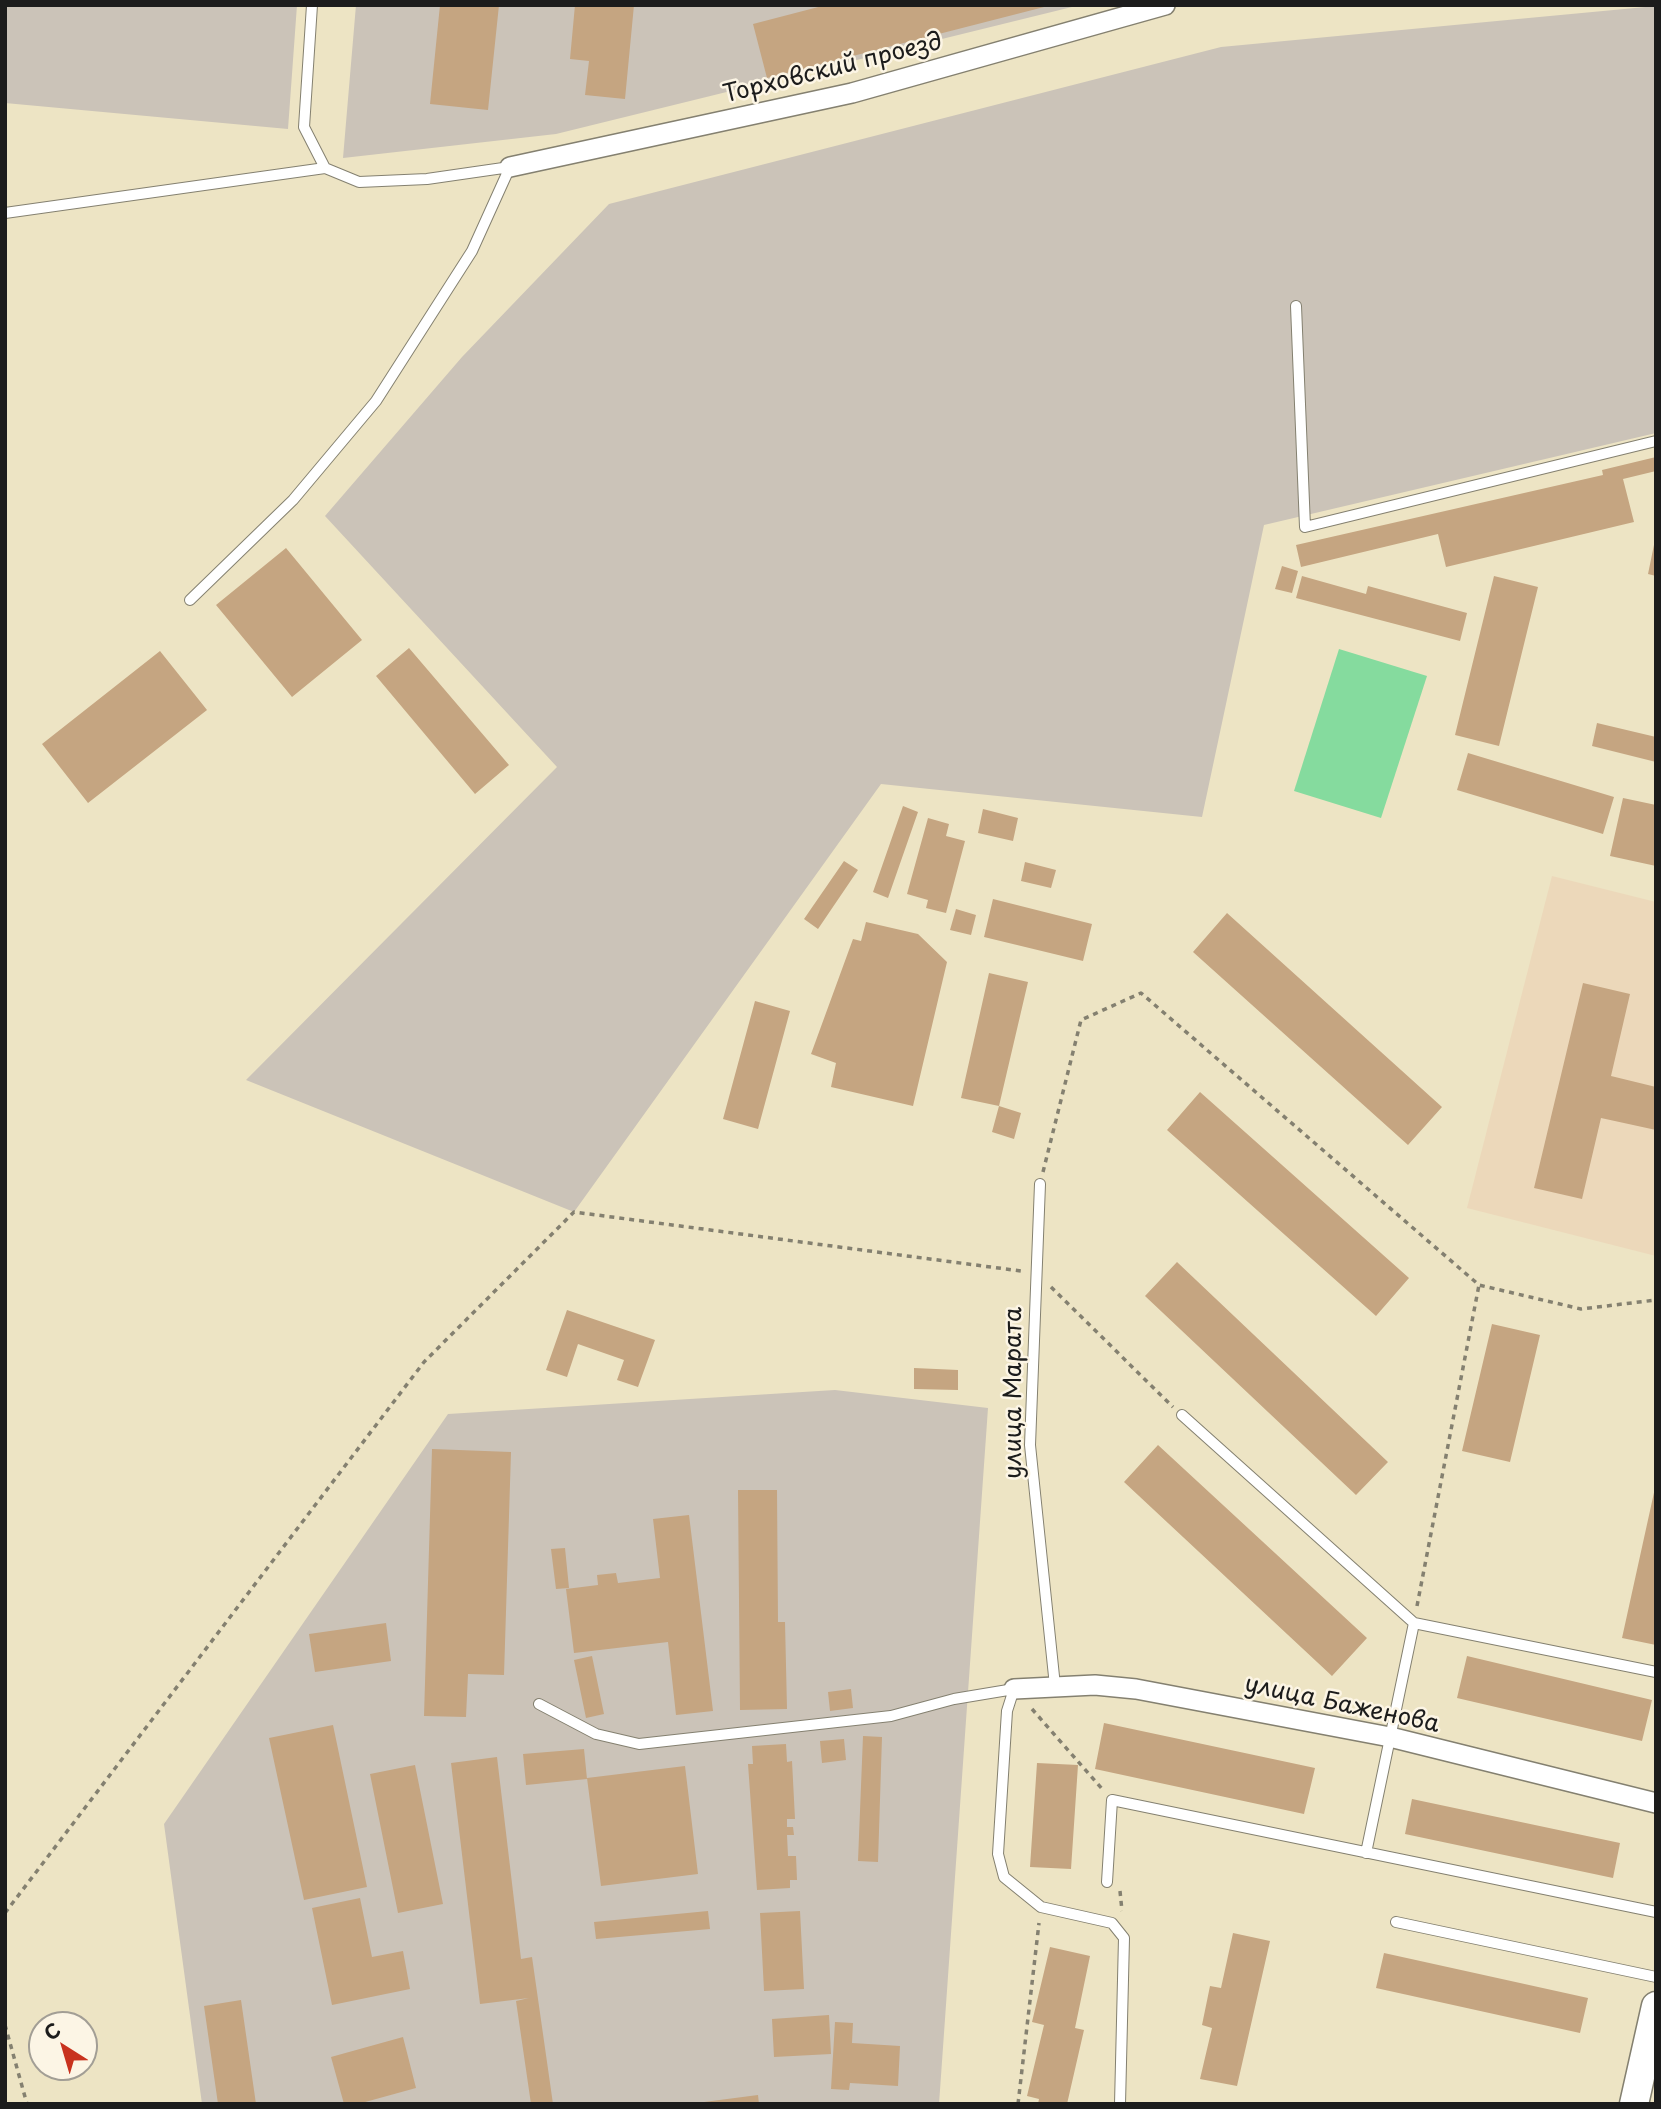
<!DOCTYPE html>
<meta charset="utf-8">
<style>
body{margin:0}
#map{position:relative;width:1661px;height:2109px;overflow:hidden;background:#ede4c4;font-family:"Playpen Sans",sans-serif}
canvas{display:block}
.frame{position:absolute;inset:0;border:7px solid #1c1c1c;pointer-events:none}
.north{position:absolute;left:28px;top:2011px;width:70px;height:70px;box-sizing:border-box;background:#fcf5e5;border:2px solid #a29e95;border-radius:50%;rotate:323deg;font-size:19px;font-weight:700;line-height:28px;text-align:center;color:#1c1c1c}
.north::after{content:'';display:block;margin:auto;width:24px;height:32px;background:#c8321e;clip-path:polygon(50% 0,100% 100%,50% 72%,0 100%)}
</style>
<div id="map">
<canvas width="1661" height="2109"></canvas>
<div class="frame"></div>
<div class="north">С</div>
</div>
<script>
const context = document.querySelector('canvas').getContext('2d');
context.lineJoin = 'round';
function paint(path, color) { context.fillStyle = color; context.fill(path, 'evenodd'); }
const poly = rows => new Path2D(rows.map(r => 'M' + r).join(''));
function trace(path, color, width, dash) { context.strokeStyle = color; context.lineWidth = width; context.lineCap = dash ? 'butt' : 'round'; context.setLineDash(dash || []); context.stroke(path); }
function drawText(font, color, halo, rows, align = 'center') {
  context.font = font + ' "Playpen Sans",sans-serif'; context.lineWidth = 5; context.setLineDash([]); context.textBaseline = 'middle'; context.strokeStyle = halo; context.fillStyle = color; for (const [text, x, y, turn = 0] of rows) {
    context.save(); context.translate(x, y); context.rotate((+turn || 0) * Math.PI / 180); context.textAlign = isNaN(turn) ? turn : align; if (halo) context.strokeText(text, 0, 0); context.fillText(text, 0, 0); context.restore();
  }
}
const built = poly([
 [1552,876,1656,902,1656,1256,1467,1208]
]);
const industrial = poly([
 [5,5,297,5,288,129,5,103],
 [356,5,1080,5,556,134,343,158],
 [1656,6,1656,433,1264,525,1202,817,881,784,574,1212,246,1080,557,767,325,516,462,357,609,204,1221,47],
 [835,1390,988,1408,939,2104,202,2104,164,1824,448,1414]
]);
const green = poly([
 [1339,649,1427,676,1381,818,1294,791]
]);
const building = poly([
 [440,5,499,5,488,110,430,104],
 [575,5,634,5,625,99,585,95,589,61,570,59],
 [826,5,1048,5,1048,6,767,78,753,24],
 [1656,457,1656,471,1623,479,1634,522,1446,567,1438,534,1301,567,1296,545,1603,475,1602,470],
 [1655,540,1656,540,1656,576,1648,574],
 [286,548,362,640,292,697,216,605],
 [1282,566,1298,571,1292,593,1275,589],
 [1302,576,1366,594,1368,586,1467,613,1460,641,1296,598],
 [1494,576,1538,587,1499,746,1455,735],
 [409,648,509,765,475,794,376,676],
 [160,651,207,710,88,803,42,744],
 [1597,723,1656,737,1656,762,1592,746],
 [1468,753,1614,797,1603,834,1457,790],
 [1623,798,1656,805,1656,866,1610,856],
 [903,806,918,812,888,898,873,892],
 [983,809,1018,818,1013,841,978,833],
 [928,818,949,824,946,836,965,841,946,913,926,908,928,900,907,894],
 [844,861,858,870,818,929,804,919],
 [1025,862,1056,870,1051,888,1021,881],
 [993,899,1092,924,1083,961,984,937],
 [956,909,976,915,971,935,950,930],
 [1227,913,1442,1107,1408,1145,1193,952],
 [866,922,918,934,947,962,913,1106,831,1087,836,1063,811,1054,853,939,861,941],
 [989,973,1028,982,999,1106,961,1098],
 [1583,983,1630,994,1611,1076,1656,1087,1656,1130,1601,1118,1582,1199,1534,1188],
 [755,1001,790,1011,758,1129,723,1119],
 [1200,1092,1409,1278,1376,1316,1167,1130],
 [999,1106,1021,1113,1014,1139,992,1132],
 [1177,1262,1388,1462,1356,1495,1145,1296],
 [567,1310,655,1340,638,1387,617,1380,624,1360,578,1344,567,1377,546,1370],
 [1492,1324,1540,1335,1510,1462,1462,1451],
 [914,1368,958,1370,958,1390,914,1389],
 [1158,1445,1367,1638,1332,1676,1124,1482],
 [432,1449,511,1452,504,1675,468,1674,466,1717,424,1716],
 [1655,1488,1656,1488,1656,1645,1622,1638],
 [738,1490,777,1490,778,1622,785,1622,787,1709,740,1710],
 [689,1515,713,1711,676,1715,668,1642,574,1653,566,1589,598,1585,597,1575,616,1573,618,1583,660,1578,653,1519],
 [565,1548,569,1588,556,1589,551,1549],
 [386,1623,391,1661,315,1672,309,1634],
 [592,1656,604,1714,586,1718,574,1660],
 [1467,1656,1652,1700,1642,1741,1457,1698],
 [851,1689,853,1708,830,1711,828,1692],
 [1104,1723,1315,1768,1304,1814,1095,1769],
 [333,1725,367,1887,304,1900,269,1738],
 [863,1736,882,1737,878,1862,858,1861],
 [844,1739,846,1760,822,1763,820,1741],
 [786,1744,787,1762,792,1761,795,1819,787,1819,787,1827,793,1827,794,1835,787,1835,788,1856,796,1856,797,1880,790,1880,790,1888,757,1890,748,1764,753,1764,752,1746],
 [584,1749,587,1779,526,1785,523,1754],
 [497,1757,521,1959,532,1957,553,2104,531,2104,516,2001,529,1998,480,2004,451,1763],
 [1037,1763,1078,1765,1071,1869,1030,1867],
 [415,1765,443,1904,398,1913,370,1774],
 [685,1766,698,1874,601,1886,587,1778],
 [1412,1799,1620,1843,1613,1878,1405,1834],
 [360,1898,372,1957,403,1951,410,1989,332,2005,312,1908],
 [708,1911,710,1929,596,1939,594,1922],
 [800,1911,804,1989,764,1991,760,1913],
 [1233,1933,1270,1941,1237,2086,1200,2079,1212,2028,1202,2025,1210,1986,1221,1988],
 [1050,1947,1090,1956,1075,2028,1084,2030,1067,2104,1038,2104,1039,2099,1027,2096,1044,2025,1032,2022],
 [1384,1953,1588,1998,1580,2033,1376,1988],
 [241,2000,256,2104,218,2104,204,2006],
 [829,2015,831,2054,774,2057,772,2019],
 [835,2022,853,2023,852,2043,900,2046,898,2086,850,2083,849,2090,831,2089],
 [403,2037,416,2088,358,2104,344,2104,331,2057],
 [758,2095,759,2104,704,2104,704,2102]
]);
const path = poly([
 [1043,1172,1081,1020,1141,993,1479,1285,1581,1309,1656,1300],
 [1051,1287,1173,1407],
 [1417,1606,1479,1285],
 [1032,1709,1103,1790],
 [1120,1891,1122,1911],
 [5,1913,424,1362,574,1212,1021,1271],
 [5,2025,27,2104],
 [1018,2104,1039,1923]
]);
const lane = poly([
 [312,5,304,127,325,168,359,182,427,179,510,167],
 [5,213,325,168],
 [1296,306,1305,527,1656,441],
 [190,600,293,500,376,401,472,251,510,167],
 [1040,1184,1030,1445,1055,1686],
 [1182,1415,1414,1623,1656,1672],
 [539,1704,596,1734,639,1744,891,1716,954,1699,1014,1689,1007,1711,998,1854,1004,1877,1041,1907,1112,1923,1124,1938,1120,2104],
 [1366,1853,1414,1623],
 [1107,1882,1112,1800,1656,1912],
 [1396,1922,1656,1977]
]);
const street = poly([
 [510,167,852,93,1165,5],
 [1014,1689,1095,1685,1136,1689,1390,1737,1656,1803]
]);
const secondary = poly([
 [1634,2104,1656,2006]
]);
const streetNames = [
 ["Торховский проезд",833,69,-14],
 ["улица Марата",1014,1393,-90],
 ["улица Баженова",1342,1705,12]
];
paint(built, '#ecd8ba');
paint(industrial, '#cbc3b8');
paint(green, '#85db9e');
paint(building, '#c5a581');
trace(lane, '#848070', 12);
trace(street, '#848070', 22);
trace(secondary, '#848070', 31);
trace(path, '#848070', 3.5, [5, 5]);
trace(lane, '#fff', 10);
trace(street, '#fff', 19);
trace(secondary, '#fff', 28);
drawText('24px', '#1c1c1c', '#fcf5e5', streetNames);
</script>
